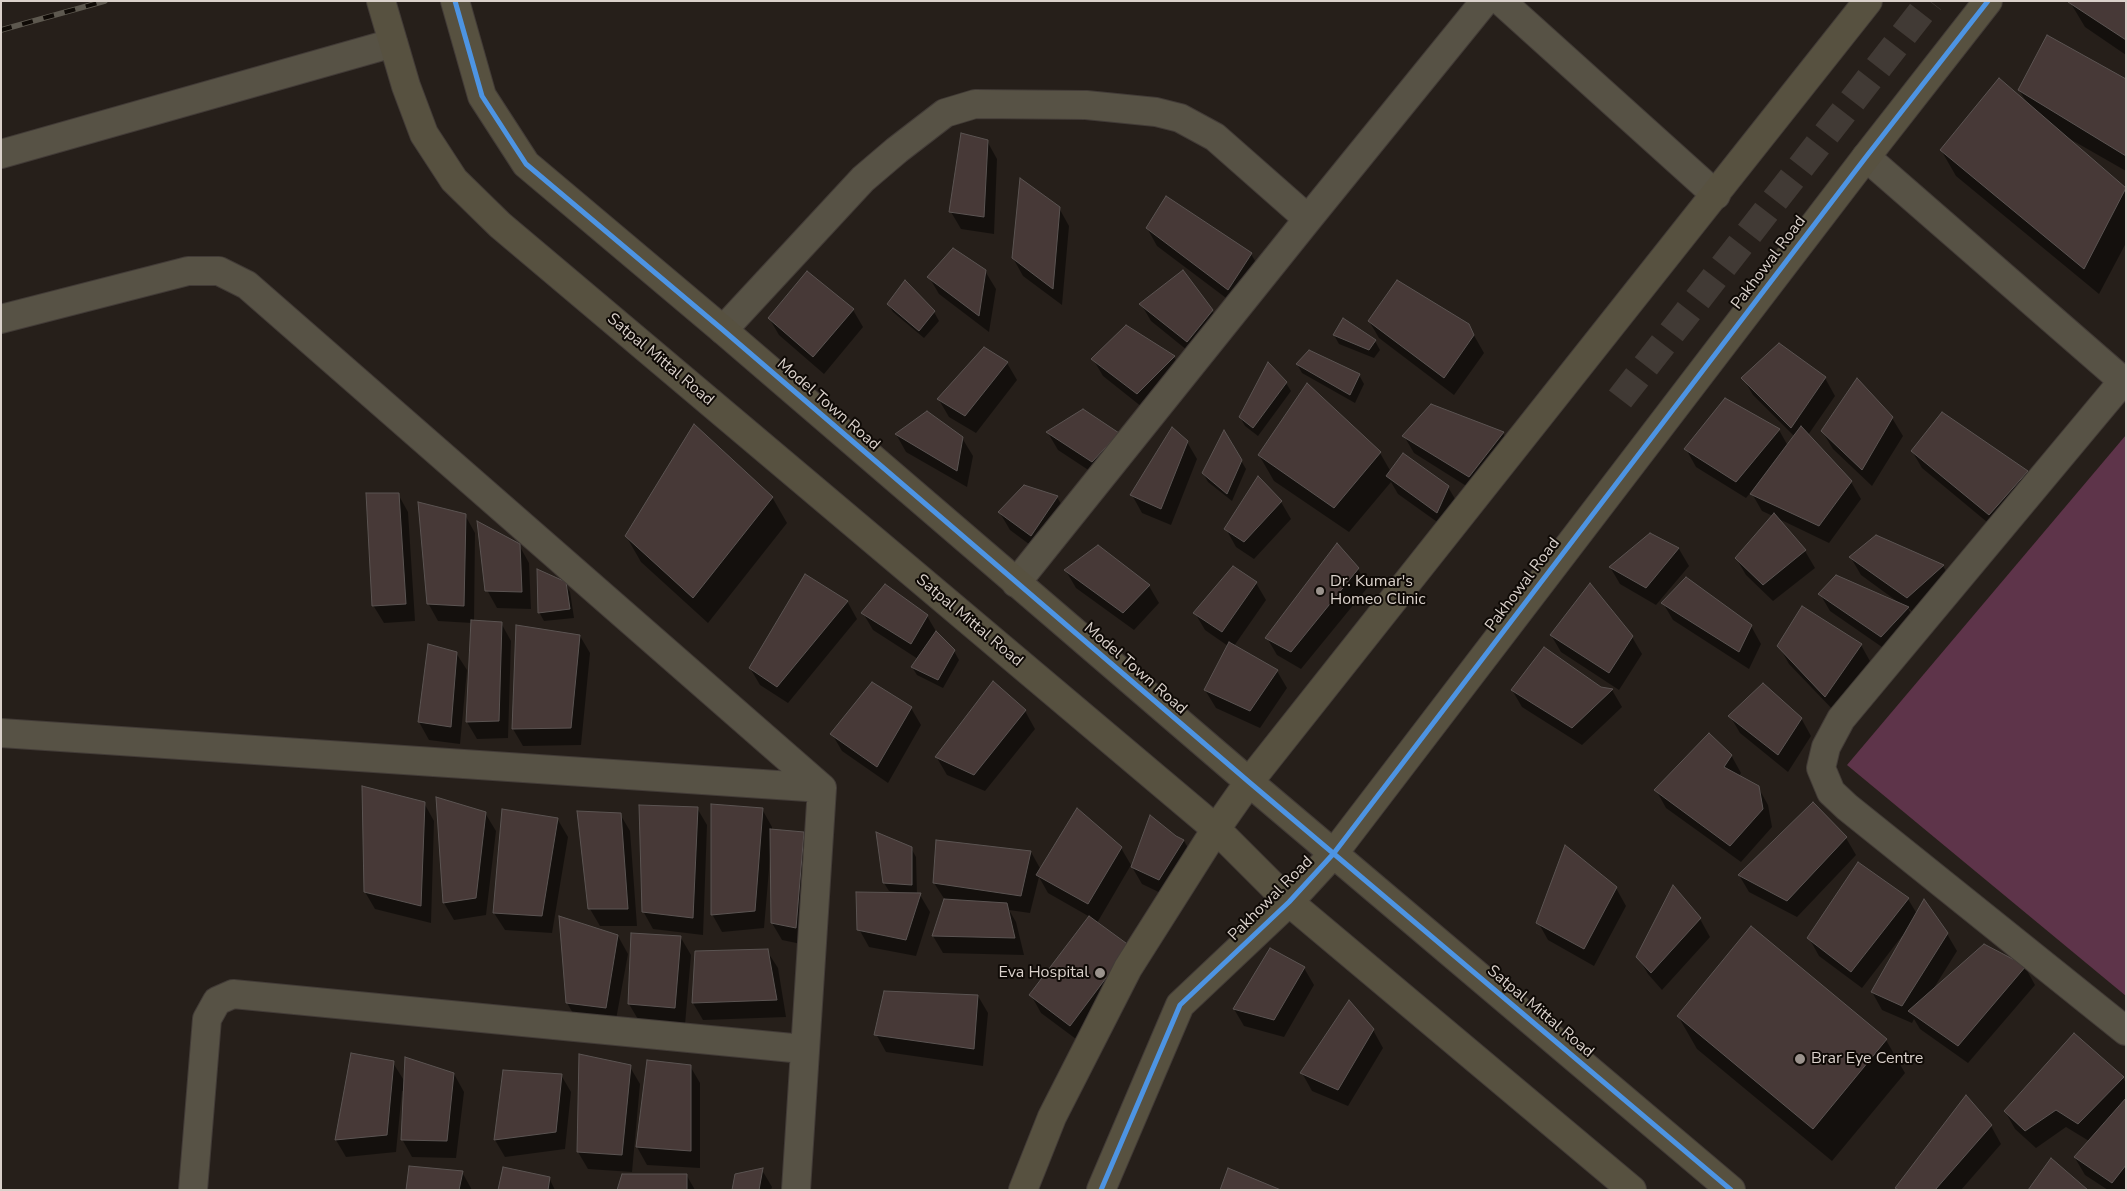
<!DOCTYPE html>
<style>
body{margin:0}
#map{position:relative;width:2127px;height:1191px;overflow:hidden;background:#261f1a;font-family:"Nunito Sans",sans-serif}
canvas{display:block}
.frame{position:absolute;inset:0;border:2px solid #dad1cb;pointer-events:none}
</style>
<div id="map">
<canvas width="2127" height="1191"></canvas>
<div class="frame"></div>
</div>
<script>
const context = document.querySelector('canvas').getContext('2d');
context.lineJoin = 'round';
function paint(path, color) { context.fillStyle = color; context.fill(path, 'evenodd'); }
const poly = rows => new Path2D(rows.map(r => 'M' + r).join(''));
function trace(path, color, width, dash) { context.strokeStyle = color; context.lineWidth = width; context.lineCap = dash ? 'butt' : 'round'; context.setLineDash(dash || []); context.stroke(path); }
function drawText(font, color, halo, rows, align = 'center') {
  context.font = font + ' "Nunito Sans",sans-serif'; context.lineWidth = 4; context.setLineDash([]); context.textBaseline = 'middle'; context.strokeStyle = halo; context.fillStyle = color; for (const [text, x, y, turn = 0] of rows) {
    context.save(); context.translate(x, y); context.rotate((+turn || 0) * Math.PI / 180); context.textAlign = isNaN(turn) ? turn : align; if (halo) context.strokeText(text, 0, 0); context.fillText(text, 0, 0); context.restore();
  }
}
const green = poly([
 [2126,435,2126,996,1847,765]
]);
const shadow = poly([
 [2126,1,2126,55,2085,27,2070,2],
 [2126,81,2126,171,2063,135,2126,189,2126,243,2099,294,1956,176,1941,150,2027,103,2019,90],
 [987,141,997,159,994,234,961,229,951,212],
 [1059,208,1069,226,1062,305,1023,276,1013,258],
 [1147,228,1251,254,1261,271,1238,307,1157,246],
 [985,271,996,289,989,332,939,294,929,277],
 [906,282,934,312,939,321,924,338,893,312,888,304],
 [1141,304,1212,311,1222,328,1198,359,1151,321],
 [853,310,863,327,824,374,779,335,769,318],
 [1369,321,1468,325,1484,353,1454,395,1379,338],
 [1126,327,1174,357,1184,374,1147,411,1103,376,1093,359],
 [1334,335,1375,341,1380,350,1374,358,1339,344],
 [1007,363,1017,380,976,433,949,417,939,400],
 [1297,364,1359,375,1364,384,1355,403,1302,373],
 [1743,378,1825,378,1835,396,1808,435,1851,482,1861,499,1829,543,1777,518,1805,551,1815,568,1773,601,1746,575,1736,558,1773,516,1762,511,1751,492,1746,498,1696,467,1686,449,1779,430,1788,446,1795,437,1753,395],
 [1857,380,1892,418,1903,436,1872,486,1833,449,1822,431],
 [1286,383,1291,391,1258,436,1245,426,1240,417],
 [1224,432,1246,469,1232,501,1208,482,1203,473],
 [1048,433,1118,434,1102,479,1058,450],
 [1503,433,1513,450,1479,494,1414,453,1404,436],
 [896,434,962,438,973,456,967,487,906,452],
 [1187,442,1197,459,1171,525,1142,513,1132,495],
 [1912,451,2027,472,2037,489,1999,532,1922,468],
 [1380,453,1391,472,1448,487,1458,504,1447,529,1398,494,1391,482,1349,532,1274,481,1259,455],
 [1024,486,1057,497,1067,514,1041,553,1010,530,1000,513],
 [398,494,408,512,415,621,384,623,373,605],
 [772,497,787,523,708,623,641,562,626,536],
 [1281,502,1291,519,1254,559,1236,547,1226,529],
 [465,515,475,533,474,621,501,623,511,641,508,738,477,739,467,722,472,623,438,621,428,603],
 [1650,534,1679,549,1689,566,1656,605,1620,584,1610,567],
 [1877,537,1943,566,1953,583,1917,615,1908,608,1918,625,1892,654,1830,611,1820,594,1902,605,1861,575,1851,558],
 [519,545,529,563,531,609,497,608,487,590],
 [1098,546,1149,586,1159,603,1134,630,1076,588,1066,571],
 [1358,569,1368,587,1301,669,1277,655,1267,638],
 [565,583,570,592,574,618,544,621,539,612],
 [1256,583,1266,600,1234,646,1277,671,1287,688,1260,728,1216,708,1205,690,1228,646,1205,630,1195,613],
 [847,601,857,619,788,703,760,685,750,668],
 [1663,603,1751,626,1761,644,1749,669,1673,620],
 [863,613,927,616,937,633,954,651,959,660,943,688,917,675,912,667,918,659,873,630],
 [1551,635,1632,637,1642,654,1619,690,1561,652],
 [580,636,590,653,581,745,523,746,513,729],
 [1861,645,1871,663,1836,713,1789,664,1779,646],
 [429,646,456,653,467,670,460,744,429,740,419,722],
 [1600,688,1612,690,1622,707,1582,745,1522,707,1512,690],
 [911,708,921,725,888,783,842,751,832,734],
 [1025,711,1035,729,985,791,947,775,937,758],
 [1730,716,1801,718,1811,736,1788,772,1740,733],
 [1731,755,1741,773,1739,776,1758,787,1768,805,1772,827,1741,862,1666,808,1656,790],
 [438,799,485,813,496,831,486,915,454,920,444,903],
 [424,803,434,821,431,923,375,909,365,892],
 [697,808,707,825,703,935,653,929,643,911],
 [762,809,772,827,772,831,803,833,813,850,806,945,782,940,772,923,772,858,770,858,764,928,722,932,712,914],
 [620,814,630,831,637,926,600,926,590,909],
 [558,820,568,837,552,933,505,930,494,913],
 [1175,838,1184,841,1194,858,1169,897,1142,884,1132,867],
 [1846,838,1856,855,1797,917,1749,892,1739,875],
 [911,848,916,857,917,895,920,895,930,912,916,956,869,947,859,929,897,894,897,892,889,891,884,883],
 [1121,848,1131,865,1097,923,1129,947,1080,1042,1041,1013,1031,995,1090,917,1048,893,1039,877,1030,913,1009,910,1016,922,1024,955,943,953,933,936,945,900,934,883,1031,852,1041,870],
 [1616,888,1626,906,1594,966,1548,940,1538,922],
 [1908,899,1917,914,1947,934,1957,951,1932,991,2025,967,2035,985,1968,1063,1920,1029,1914,1019,1912,1023,1882,1010,1872,992,1903,937,1902,936,1862,988,1819,956,1809,938],
 [1700,919,1710,937,1662,990,1648,974,1638,957],
 [618,936,628,954,615,1025,577,1020,567,1003],
 [681,938,691,955,685,1025,639,1021,629,1004],
 [767,951,778,968,786,1017,703,1020,693,1003],
 [1304,968,1314,985,1284,1037,1244,1026,1234,1009],
 [978,996,988,1013,983,1066,886,1052,876,1034],
 [1678,1016,1886,1040,1905,1073,1832,1161,1697,1049],
 [1373,1030,1383,1048,1348,1106,1312,1091,1302,1073],
 [352,1055,393,1063,405,1082,454,1074,464,1092,456,1158,412,1157,402,1139,404,1091,402,1091,396,1152,346,1157,336,1140],
 [648,1061,690,1066,700,1083,700,1168,647,1165,637,1147],
 [630,1067,640,1084,632,1172,588,1169,578,1152],
 [561,1075,571,1092,565,1149,505,1157,495,1140],
 [2123,1078,2126,1083,2126,1190,2108,1190,2085,1175,2075,1158,2089,1141,2066,1127,2036,1148,2015,1129,2005,1111],
 [1966,1097,1991,1126,2001,1144,1961,1190,1897,1190,1896,1188],
 [762,1170,772,1187,771,1190,733,1190],
 [462,1172,472,1190,407,1190],
 [687,1176,695,1190,618,1190],
 [549,1178,555,1190,499,1190]
]);
const building = poly([
 [2126,1,2126,40,2068,2,2069,1,2126,1],
 [2047,35,2126,79,2126,156,2018,90,2047,35],
 [1999,78,2126,188,2084,269,1940,150,1999,78],
 [961,133,988,140,984,217,949,212,961,133],
 [1020,178,1060,207,1053,289,1012,258,1020,178],
 [1166,196,1252,253,1228,290,1146,228,1166,196],
 [953,248,986,270,979,316,927,277,953,248],
 [1183,270,1213,310,1187,342,1139,304,1183,270],
 [807,271,854,309,813,357,768,318,807,271],
 [905,280,935,311,919,331,887,304,905,280],
 [1397,280,1469,324,1474,335,1444,378,1368,321,1397,280],
 [1343,318,1376,340,1369,350,1333,335,1343,318],
 [1126,325,1175,356,1137,394,1091,359,1126,325],
 [1779,343,1826,377,1791,428,1741,378,1779,343],
 [984,347,1008,362,965,416,937,399,984,347],
 [1309,350,1360,374,1350,395,1296,364,1309,350],
 [1268,362,1287,382,1253,428,1239,417,1268,362],
 [1857,378,1893,417,1862,470,1821,431,1857,378],
 [1307,383,1381,452,1334,508,1258,455,1307,383],
 [1725,398,1780,429,1736,482,1684,449,1725,398],
 [1431,404,1504,432,1469,477,1402,436,1431,404],
 [1083,409,1119,433,1092,462,1046,432,1083,409],
 [927,411,963,437,957,471,895,434,927,411],
 [1942,412,2028,471,1989,515,1911,451,1942,412],
 [694,424,773,497,693,598,625,536,694,424],
 [1801,426,1852,481,1819,526,1750,494,1801,426],
 [1172,427,1188,441,1161,509,1130,495,1172,427],
 [1224,430,1242,460,1227,494,1202,473,1224,430],
 [1403,453,1449,486,1437,513,1386,476,1403,453],
 [1258,476,1282,501,1244,542,1224,529,1258,476],
 [1024,485,1058,496,1031,536,998,512,1024,485],
 [366,493,399,493,406,604,372,606,366,493],
 [418,502,466,514,464,606,427,604,418,502],
 [1774,513,1806,550,1763,585,1735,558,1774,513],
 [477,521,520,544,522,592,485,591,477,521],
 [1650,533,1679,548,1646,588,1609,567,1650,533],
 [1876,535,1944,565,1907,598,1849,557,1876,535],
 [1337,543,1359,568,1291,652,1265,638,1337,543],
 [1098,545,1150,585,1123,613,1064,570,1098,545],
 [1233,566,1257,582,1222,632,1193,613,1233,566],
 [537,569,566,582,570,609,538,613,537,569],
 [805,574,848,601,777,687,749,668,805,574],
 [1836,575,1909,607,1881,637,1818,594,1836,575],
 [1686,577,1752,625,1739,652,1661,603,1686,577],
 [1590,583,1633,636,1609,673,1550,635,1590,583],
 [885,584,928,615,911,644,861,613,885,584],
 [1802,606,1862,644,1825,697,1777,646,1802,606],
 [471,620,502,622,499,721,466,722,471,620],
 [516,625,580,635,571,728,512,729,516,625],
 [936,631,955,650,938,680,911,667,936,631],
 [1229,642,1278,670,1250,711,1204,690,1229,642],
 [428,644,457,652,451,727,418,722,428,644],
 [1544,647,1601,687,1613,689,1572,728,1511,690,1544,647],
 [993,681,1026,710,974,775,935,757,993,681],
 [872,682,912,707,877,767,830,734,872,682],
 [1763,683,1802,718,1778,755,1728,716,1763,683],
 [1709,733,1732,755,1724,767,1759,786,1763,809,1730,846,1654,790,1709,733],
 [362,786,425,802,421,906,364,892,362,786],
 [436,797,486,812,476,898,443,903,436,797],
 [1813,802,1847,837,1787,901,1738,875,1813,802],
 [711,804,763,808,755,911,711,915,711,804],
 [639,805,698,807,693,918,642,912,639,805],
 [1077,808,1122,847,1088,904,1036,875,1077,808],
 [502,809,558,818,542,916,493,913,502,809],
 [577,811,621,813,628,909,588,909,577,811],
 [1150,815,1176,836,1184,840,1159,880,1131,867,1150,815],
 [770,829,804,832,796,928,771,923,770,829],
 [876,832,912,847,912,885,883,883,876,832],
 [936,840,1031,851,1021,896,933,883,936,840],
 [1565,845,1617,887,1584,949,1536,923,1565,845],
 [1858,862,1909,898,1851,972,1807,938,1858,862],
 [1673,885,1701,918,1651,973,1636,957,1673,885],
 [856,892,921,893,906,940,857,930,856,892],
 [944,899,1007,903,1015,938,932,936,944,899],
 [1924,899,1948,933,1902,1006,1871,992,1924,899],
 [559,916,618,935,606,1008,566,1003,559,916],
 [1089,916,1130,946,1070,1026,1029,995,1089,916],
 [1751,926,1887,1039,1813,1129,1677,1016,1751,926],
 [631,933,681,936,675,1008,628,1004,631,933],
 [1984,944,2026,966,1958,1046,1908,1011,1984,944],
 [1270,948,1305,967,1274,1020,1233,1009,1270,948],
 [768,949,777,1000,692,1003,695,951,768,949],
 [884,991,978,995,974,1049,874,1035,884,991],
 [1349,1000,1374,1029,1338,1090,1300,1073,1349,1000],
 [2074,1033,2124,1077,2078,1124,2056,1110,2025,1131,2004,1111,2074,1033],
 [351,1053,394,1061,387,1135,335,1140,351,1053],
 [579,1054,631,1065,622,1155,577,1152,579,1054],
 [405,1057,454,1073,447,1141,401,1140,405,1057],
 [647,1060,691,1065,691,1151,636,1147,647,1060],
 [503,1070,562,1074,556,1132,494,1140,503,1070],
 [1966,1095,1992,1125,1935,1190,1899,1190,1895,1188,1966,1095],
 [2126,1098,2126,1165,2112,1183,2074,1157,2126,1098],
 [2051,1158,2088,1190,2028,1190,2051,1158],
 [409,1166,463,1171,459,1190,406,1190,409,1166],
 [503,1167,550,1177,548,1190,498,1190,503,1167],
 [763,1168,759,1190,732,1190,735,1174,763,1168],
 [1228,1168,1281,1190,1220,1190,1228,1168],
 [622,1174,687,1174,687,1190,617,1190,622,1174]
]);
const secondaryTunnel = poly([
 [1620,399,1930,1]
]);
const street = poly([
 [1501,1,1716,195],
 [1,154,393,43],
 [1866,157,2123,381],
 [1,319,188,271,219,271,247,285,822,788,796,1190],
 [723,330,863,179,897,150,945,113,975,104,1086,105,1156,112,1180,118,1215,137,1308,219],
 [2126,383,2123,381,1841,719,1826,747,1821,768,1831,792,1847,807,2126,1031],
 [1016,583,1308,219,1485,1],
 [1,733,822,788],
 [193,1190,207,1019,217,1001,233,994,803,1049]
]);
const secondary = poly([
 [381,1,406,86,424,134,454,180,500,225,1216,829,1289,902,1632,1190],
 [455,1,482,96,526,164,723,330,1249,782,1731,1190],
 [1023,1190,1052,1117,1128,968,1216,829,1249,782,1868,1],
 [1101,1190,1180,1005,1289,902,1334,853,1866,157,1988,1]
]);
const rail = poly([
 [1,30,105,1]
]);
const cycleway = poly([
 [455,1,482,96,526,164,723,330,1249,782,1731,1190],
 [1101,1190,1180,1005,1289,902,1334,853,1866,157,1988,1]
]);
const markers = [
 [1320,591,5,"#9b938d"],
 [1100,973,6,"#9b938d"],
 [1800,1059,6,"#9b938d"]
];
const streetNames = [
 ["Pakhowal Road",1769,263,-53],
 ["Satpal Mittal Road",660,360,40],
 ["Model Town Road",828,405,41],
 ["Pakhowal Road",1523,585,-53],
 ["Satpal Mittal Road",969,621,40],
 ["Model Town Road",1135,669,41],
 ["Pakhowal Road",1271,899,-45],
 ["Satpal Mittal Road",1540,1012,40]
];
const poiNames = [
 ["Dr. Kumar's",1330,582],
 ["Homeo Clinic",1330,600],
 ["Eva Hospital",1089,973,"right"],
 ["Brar Eye Centre",1811,1059]
];
paint(green, '#5e344a');
paint(shadow, '#0007');
paint(building, '#473937');
trace(building, '#5b5452', 1);
trace(secondaryTunnel, '#413a35', 28, [28, 14]);
trace(street, '#423b37', 30);
trace(secondary, '#423b37', 30);
trace(street, '#575245', 28);
trace(secondary, '#575140', 28);
trace(rail, '#5d584f', 5.5);
trace(rail, '#0f0a06', 4, [11]);
trace(cycleway, '#4d94e3', 5);
for (const [x, y, r, color] of markers) { const dot = new Path2D(); dot.arc(x, y, r, 0, 2 * Math.PI); context.fillStyle = color; context.fill(dot); trace(dot, '#0f0a06', 2); }
drawText('16px', '#dad1cb', '#0f0a06', streetNames);
drawText('16px', '#dad1cb', '#0f0a06', poiNames, 'left');
</script>
